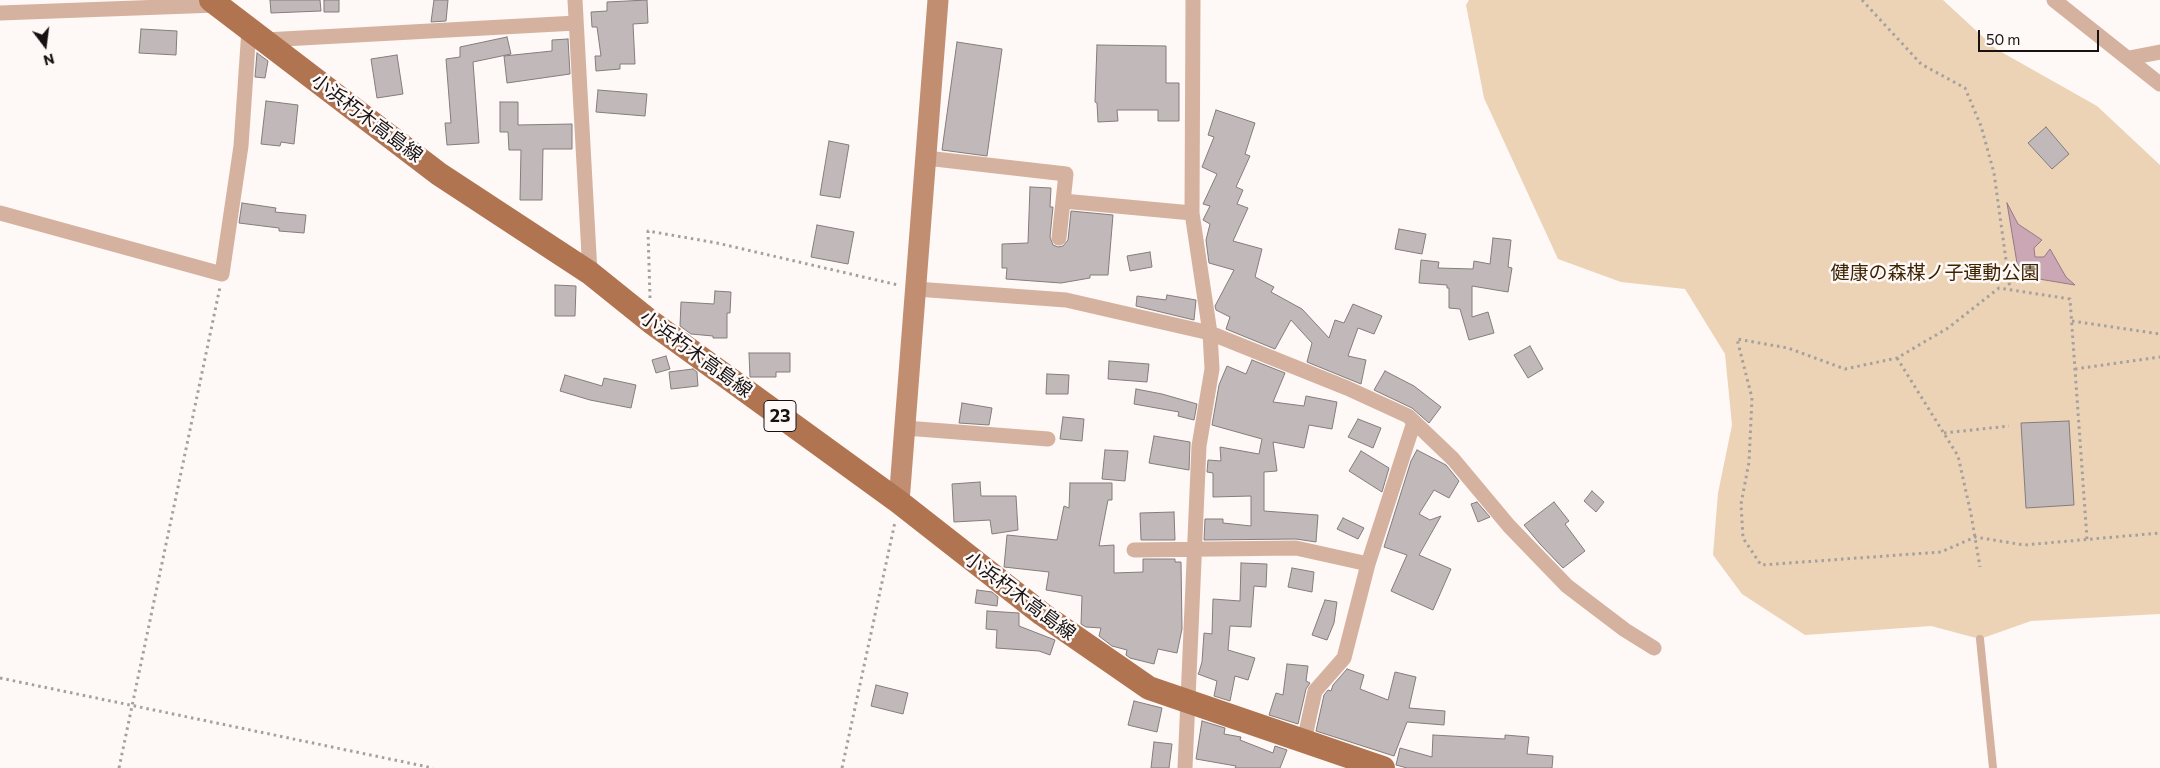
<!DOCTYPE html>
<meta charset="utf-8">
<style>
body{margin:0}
#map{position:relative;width:2160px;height:768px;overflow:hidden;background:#fef8f7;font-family:Commissioner,sans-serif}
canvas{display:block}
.north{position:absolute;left:20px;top:20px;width:50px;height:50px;-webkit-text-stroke:4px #fef8f7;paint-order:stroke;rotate:165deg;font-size:14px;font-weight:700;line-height:20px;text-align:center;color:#161212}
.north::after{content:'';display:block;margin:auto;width:18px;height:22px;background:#161212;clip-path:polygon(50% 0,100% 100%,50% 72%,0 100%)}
.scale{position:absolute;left:1978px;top:30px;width:121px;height:22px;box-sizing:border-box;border:2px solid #161212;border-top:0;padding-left:6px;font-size:15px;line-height:18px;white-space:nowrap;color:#161212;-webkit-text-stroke:4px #fef8f7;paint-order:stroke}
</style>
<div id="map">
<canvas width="2160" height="768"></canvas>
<div class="north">N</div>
<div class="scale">50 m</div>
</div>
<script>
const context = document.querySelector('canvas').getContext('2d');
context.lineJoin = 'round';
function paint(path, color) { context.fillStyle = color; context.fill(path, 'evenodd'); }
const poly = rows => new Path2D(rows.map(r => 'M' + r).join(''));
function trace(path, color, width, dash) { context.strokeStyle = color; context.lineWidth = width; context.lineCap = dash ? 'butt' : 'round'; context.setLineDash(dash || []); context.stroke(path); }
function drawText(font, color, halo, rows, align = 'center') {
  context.font = font + ' Commissioner,"Noto Sans JP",sans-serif'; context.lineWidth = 5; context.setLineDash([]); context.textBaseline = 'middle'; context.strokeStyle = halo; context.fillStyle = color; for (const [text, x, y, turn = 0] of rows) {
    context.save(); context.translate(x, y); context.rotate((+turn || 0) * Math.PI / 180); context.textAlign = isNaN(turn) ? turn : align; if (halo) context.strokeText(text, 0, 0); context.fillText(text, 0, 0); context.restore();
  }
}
const green = poly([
 [1469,0,1943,0,1996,49,2097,106,2160,165,2160,614,2031,621,1980,639,1931,626,1805,635,1742,594,1713,555,1718,493,1732,425,1725,354,1685,289,1621,282,1558,259,1484,98,1466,5]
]);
const water = poly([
 [2007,203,2018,224,2042,240,2034,248,2035,257,2044,257,2050,249,2066,277,2075,285,2039,279,2023,273,2017,263,2007,203]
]);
const building = poly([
 [270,0,320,0,321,11,271,13,270,0],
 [324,0,339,0,339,12,324,12,324,0],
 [434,0,448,0,446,21,431,22,434,0],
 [647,0,648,23,633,24,635,64,620,64,620,69,596,71,595,56,601,56,597,27,592,27,591,12,607,11,607,2,647,0],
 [141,29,177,31,176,55,139,53,141,29],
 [507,37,511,54,473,62,479,143,447,145,445,123,451,123,446,59,460,57,460,47,507,37],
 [568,39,570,74,507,83,504,56,552,51,552,40,568,39],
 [957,42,1002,49,987,156,942,150,957,42],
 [1097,45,1166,46,1166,83,1179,83,1179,121,1158,121,1158,110,1117,110,1118,121,1098,122,1097,103,1095,102,1097,45],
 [257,53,268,61,265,78,255,77,257,53],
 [397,55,403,94,377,98,371,59,397,55],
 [598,90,647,94,645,116,596,112,598,90],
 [266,101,298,105,294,144,281,142,280,146,261,144,266,101],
 [500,102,518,102,518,125,572,124,572,149,543,149,542,200,520,200,521,150,509,150,508,132,500,132,500,102],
 [1216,110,1255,123,1245,154,1250,156,1236,187,1243,190,1237,204,1248,208,1233,241,1262,249,1255,277,1274,287,1271,292,1302,309,1329,338,1335,320,1344,323,1353,304,1382,316,1374,334,1358,328,1348,356,1366,360,1361,384,1307,362,1312,343,1291,320,1275,349,1226,329,1230,317,1216,310,1215,306,1234,270,1209,263,1206,240,1210,224,1203,220,1210,206,1203,204,1217,174,1202,167,1214,137,1208,135,1216,110],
 [2046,127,2069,154,2052,169,2028,143,2046,127],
 [829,141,849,145,840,198,820,195,829,141],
 [1030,187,1051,188,1050,207,1053,207,1050,237,1053,245,1058,247,1063,246,1068,240,1071,211,1113,215,1108,275,1090,275,1090,278,1061,283,1006,279,1007,268,1002,268,1002,244,1028,243,1030,187],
 [242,203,276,208,275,212,306,215,304,233,279,231,279,228,239,223,242,203],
 [817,225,854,232,848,264,811,257,817,225],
 [1399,229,1426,234,1422,254,1395,249,1399,229],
 [1493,238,1511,240,1508,267,1512,268,1508,292,1472,286,1472,317,1488,312,1494,333,1469,340,1460,309,1449,308,1449,288,1447,288,1447,285,1419,283,1421,260,1439,262,1438,268,1473,269,1474,261,1490,264,1493,238],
 [1150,252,1152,267,1130,271,1127,256,1150,252],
 [555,285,576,286,575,316,555,316,555,285],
 [715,291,731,292,730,313,727,313,727,338,713,338,713,336,691,334,680,326,681,302,714,304,715,291],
 [1167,295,1196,300,1194,320,1136,306,1137,296,1166,300,1167,295],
 [1530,346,1543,369,1528,378,1514,355,1530,346],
 [749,353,790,353,790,372,776,372,776,377,750,377,749,353],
 [666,356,670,369,656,373,652,360,666,356],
 [1252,360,1285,373,1273,402,1304,406,1306,396,1337,402,1332,429,1309,425,1304,448,1273,442,1277,471,1264,472,1264,511,1318,515,1316,542,1296,539,1204,540,1205,519,1223,519,1223,523,1251,526,1251,496,1213,497,1213,473,1207,472,1208,460,1221,461,1220,447,1259,454,1262,439,1212,425,1219,385,1227,366,1246,374,1252,360],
 [1109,361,1149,364,1147,382,1108,379,1109,361],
 [693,369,697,372,698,386,671,389,669,372,693,369],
 [1385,371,1414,386,1441,407,1429,423,1412,408,1374,390,1385,371],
 [1047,374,1069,375,1068,394,1046,394,1047,374],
 [565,375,602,386,604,378,636,385,631,408,590,400,560,391,565,375],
 [1136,389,1162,394,1197,404,1194,420,1178,416,1179,412,1134,404,1136,389],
 [962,403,992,408,989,425,959,423,962,403],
 [1063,417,1084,419,1082,441,1060,439,1063,417],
 [1358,419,1381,428,1373,448,1348,437,1358,419],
 [2069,421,2074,505,2026,508,2021,423,2069,421],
 [1154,436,1190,442,1189,470,1149,463,1154,436],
 [1105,450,1128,451,1125,481,1102,479,1105,450],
 [1417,450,1446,465,1459,481,1449,498,1434,490,1419,514,1430,520,1441,516,1419,555,1451,569,1433,610,1391,591,1407,555,1384,547,1411,461,1417,450],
 [1361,451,1389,468,1382,492,1349,471,1361,451],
 [980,482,981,496,1016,496,1018,530,992,534,990,520,954,522,952,484,980,482],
 [1070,483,1112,483,1112,500,1108,500,1099,546,1114,545,1114,573,1143,572,1143,559,1175,559,1175,562,1181,562,1182,629,1177,653,1158,649,1154,664,1130,658,1126,655,1127,650,1112,646,1099,636,1101,628,1086,627,1081,624,1082,596,1046,590,1049,572,1004,567,1007,535,1057,540,1064,506,1069,508,1070,483],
 [1592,491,1604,502,1596,512,1584,501,1592,491],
 [1477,502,1490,517,1478,522,1471,504,1477,502],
 [1554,502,1569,521,1565,524,1585,551,1563,568,1540,544,1524,525,1554,502],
 [1174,512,1175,540,1141,540,1140,513,1174,512],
 [1343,518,1364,528,1358,539,1337,529,1343,518],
 [1241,563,1267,564,1266,587,1254,586,1251,627,1230,626,1228,650,1255,658,1248,680,1235,676,1230,701,1214,696,1217,681,1198,674,1199,672,1202,662,1204,633,1212,634,1213,599,1240,601,1241,563],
 [1292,568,1314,572,1312,592,1288,587,1292,568],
 [977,590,992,592,998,597,997,606,975,603,977,590],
 [1325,600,1337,602,1334,623,1327,640,1312,635,1325,600],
 [987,611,1019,613,1019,626,1055,640,1050,655,1039,651,996,648,997,630,986,629,987,611],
 [1287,664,1308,666,1306,681,1310,683,1306,689,1298,724,1269,715,1276,693,1283,695,1287,664],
 [1347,669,1364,675,1360,689,1388,700,1395,672,1416,677,1409,708,1445,711,1444,725,1407,722,1394,756,1316,731,1324,695,1328,690,1331,691,1333,685,1347,669],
 [876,685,908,693,903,714,871,706,876,685],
 [1134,701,1162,708,1157,732,1128,725,1134,701],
 [1202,721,1225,728,1224,734,1241,737,1240,740,1273,753,1275,746,1287,750,1280,768,1235,768,1236,766,1196,759,1202,721],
 [1433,735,1505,739,1505,735,1529,737,1527,754,1553,756,1552,768,1407,768,1396,765,1400,748,1432,757,1433,735],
 [1154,742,1172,744,1169,768,1151,768,1154,742]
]);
const path = poly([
 [1862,0,1921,64,1965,88,1981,126,1994,173,2010,289],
 [650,298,648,231,717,243,898,285],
 [2072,321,2160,334],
 [1897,358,1958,456,1971,514,1980,567],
 [2075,369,2160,357],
 [1944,433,2009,426],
 [2087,539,2070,299,1999,288,1948,328,1897,358,1845,369,1788,348,1737,339,1752,398,1749,462,1741,504,1743,538,1761,565,1941,552,1975,537,2024,545,2160,533],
 [0,678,433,768],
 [119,768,220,287],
 [842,768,895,522]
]);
const service = poly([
 [1980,639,1993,768]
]);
const minor = poly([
 [575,0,590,273],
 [2054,0,2160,84],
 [0,13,217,5],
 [265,40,576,23],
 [2129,58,2160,52],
 [926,158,1066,174,1059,238],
 [1063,201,1192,213],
 [0,213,222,274,241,146,249,29],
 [916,289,1066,300,1210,333,1347,388,1408,416,1453,459,1509,526,1567,586,1625,630,1654,648],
 [905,428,1048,439],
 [1134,550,1296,548,1368,564],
 [1304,741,1315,691,1344,658,1368,564,1414,422],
 [1185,768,1199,446,1212,369,1210,333,1192,213,1193,0]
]);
const secondary = poly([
 [899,502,938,0]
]);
const primary = poly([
 [211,0,439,174,590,273,651,322,899,502,1042,614,1149,688,1383,768]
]);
const shields = [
 [780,416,32]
];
const shieldNames = [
 ["23",780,416]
];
const streetNames = [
 ["小浜朽木高島線",367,118,37],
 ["小浜朽木高島線",696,354,36],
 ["小浜朽木高島線",1020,596,37]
];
const parkNames = [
 ["健康の森楳ノ子運動公園",1935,273]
];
paint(green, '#ecd3b6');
paint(water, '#cba6b5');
trace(water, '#957a84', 1);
paint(building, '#c1b8b9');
trace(building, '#857c7c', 1);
trace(path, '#a5a09f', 3, [2.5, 4]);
trace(service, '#d5b29f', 8);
trace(minor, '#d5b29f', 15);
trace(secondary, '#c18e72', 21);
trace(primary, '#b17451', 24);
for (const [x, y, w] of shields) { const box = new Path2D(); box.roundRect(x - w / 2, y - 15.5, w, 31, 4); context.fillStyle = '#fef8f7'; context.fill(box); trace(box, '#161212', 1); }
drawText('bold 18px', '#161212', null, shieldNames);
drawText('19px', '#161212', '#fef8f7', streetNames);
drawText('19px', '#3d2300', '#fef8f7', parkNames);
</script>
